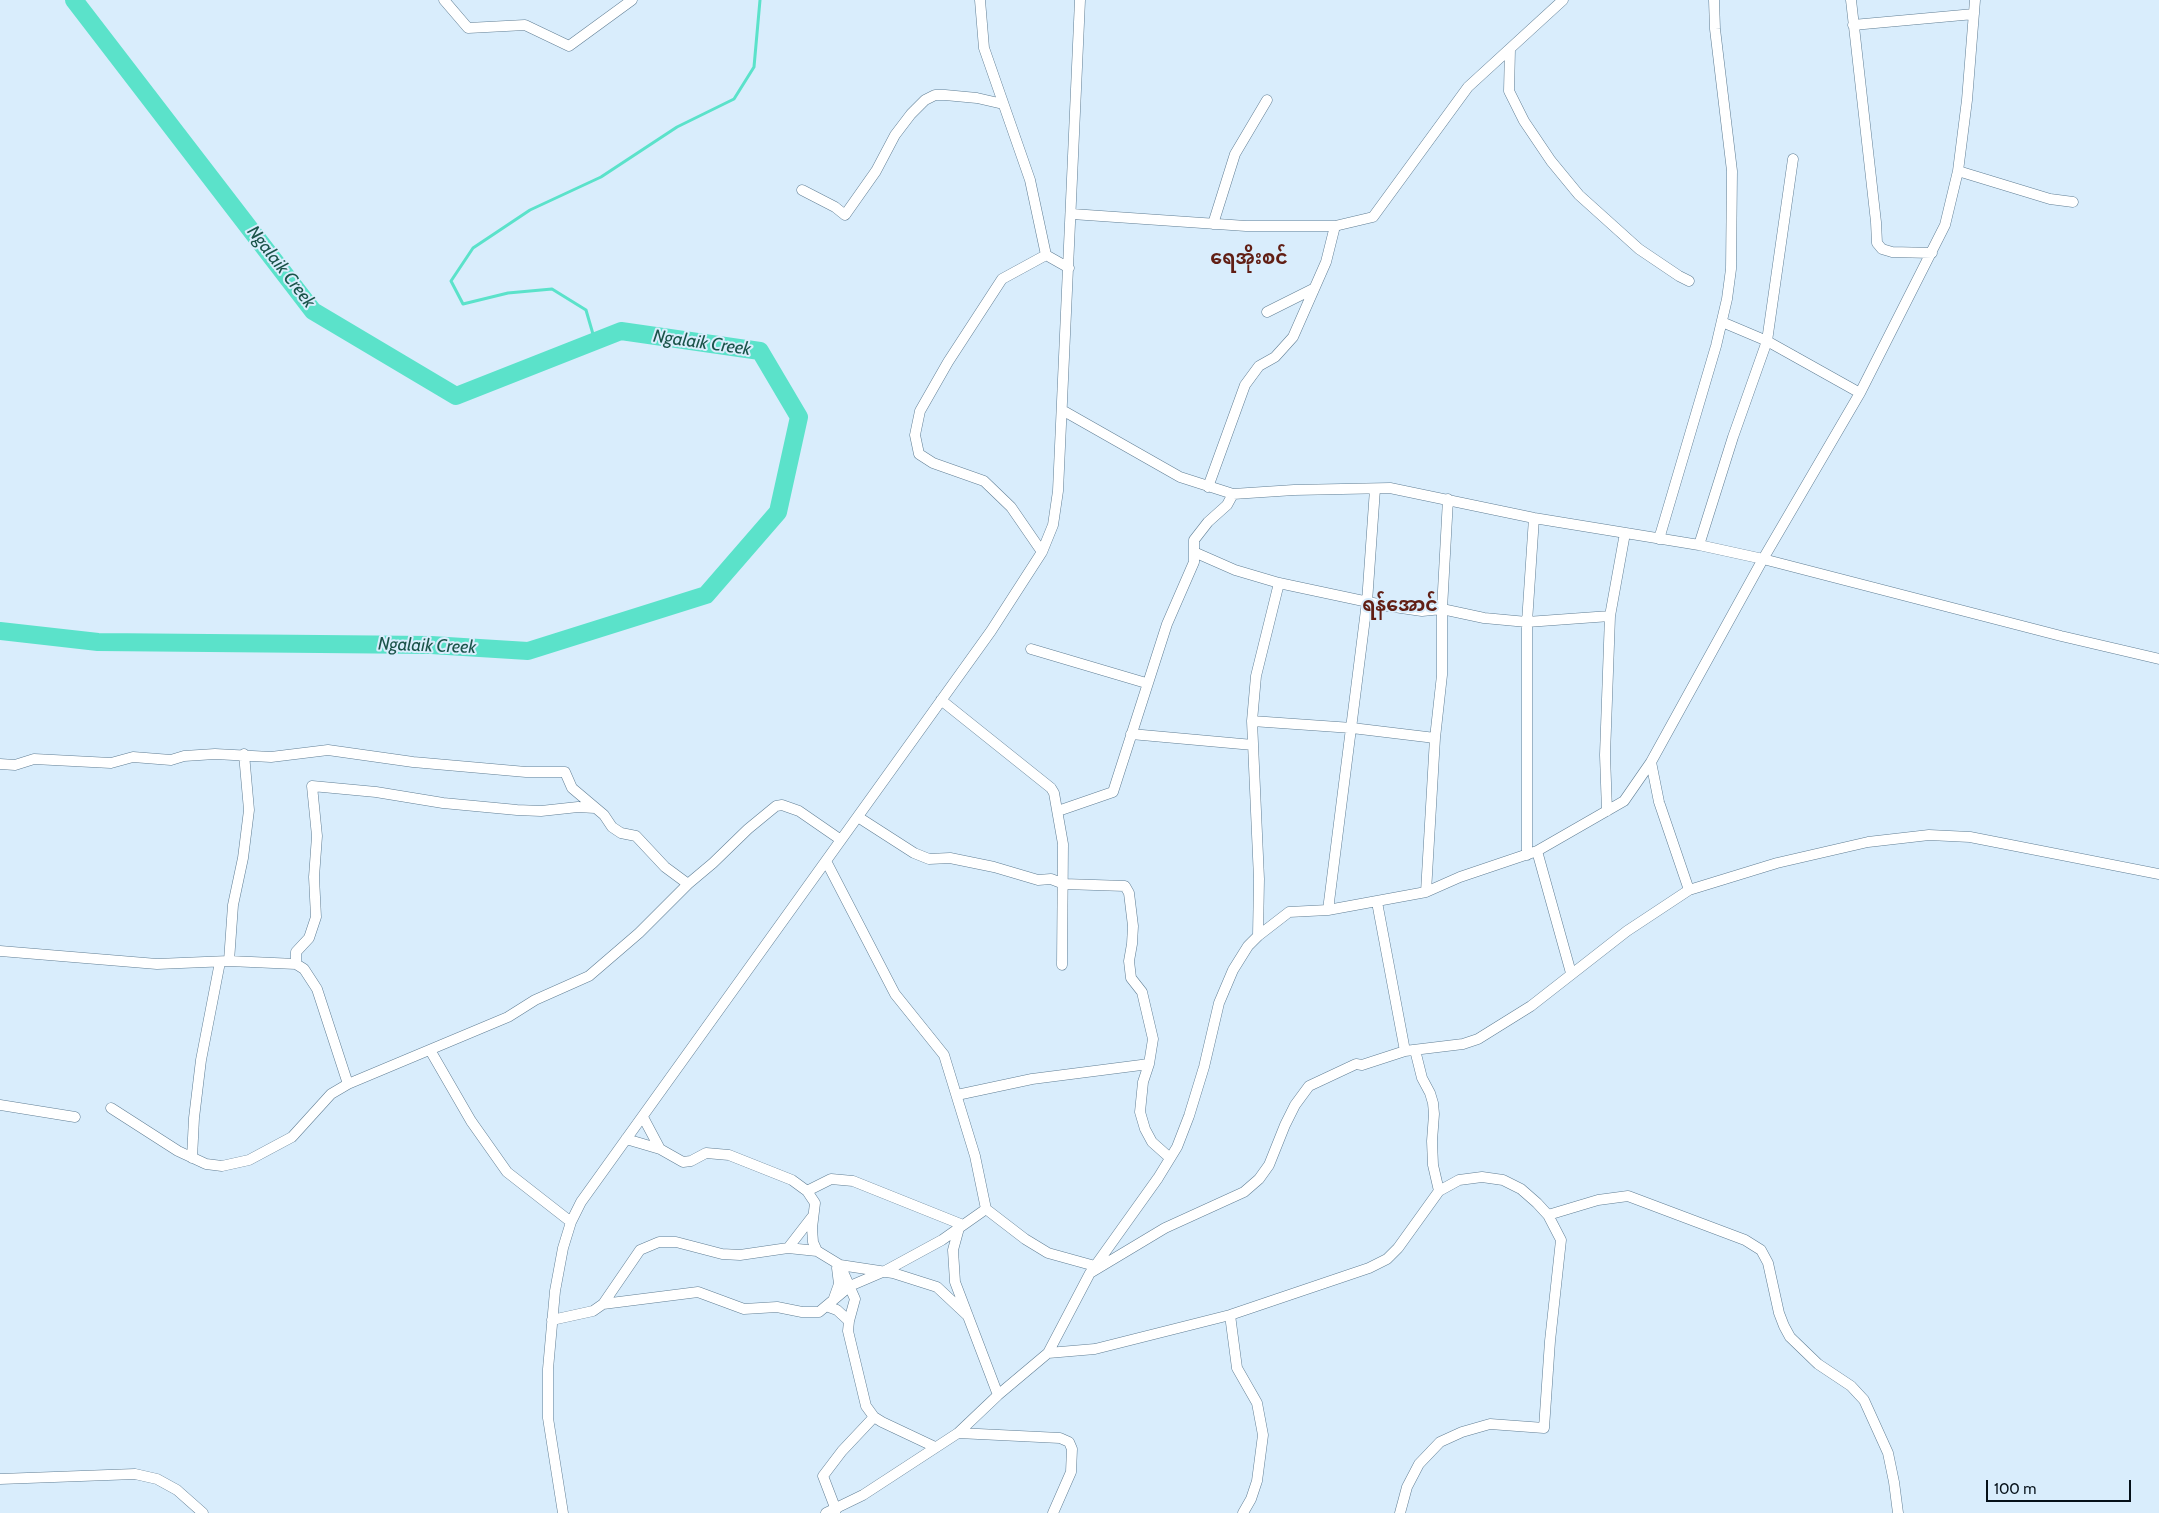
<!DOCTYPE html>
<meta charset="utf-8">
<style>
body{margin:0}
#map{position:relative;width:2159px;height:1513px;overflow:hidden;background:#d9edfc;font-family:Cabin,sans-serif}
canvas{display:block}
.scale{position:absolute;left:1986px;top:1480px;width:145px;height:22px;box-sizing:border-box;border:2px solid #051018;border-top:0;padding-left:6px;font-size:15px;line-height:18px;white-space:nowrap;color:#051018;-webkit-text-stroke:4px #d9edfc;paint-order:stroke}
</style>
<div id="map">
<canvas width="2159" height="1513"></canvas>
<div class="scale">100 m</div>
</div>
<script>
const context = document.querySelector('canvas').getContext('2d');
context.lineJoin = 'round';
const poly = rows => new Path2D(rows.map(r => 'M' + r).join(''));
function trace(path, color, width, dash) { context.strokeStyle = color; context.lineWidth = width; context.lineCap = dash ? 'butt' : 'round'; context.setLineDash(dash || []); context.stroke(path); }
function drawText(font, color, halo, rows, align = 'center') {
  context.font = font + ' Cabin,"Noto Sans Myanmar",sans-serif'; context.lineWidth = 4; context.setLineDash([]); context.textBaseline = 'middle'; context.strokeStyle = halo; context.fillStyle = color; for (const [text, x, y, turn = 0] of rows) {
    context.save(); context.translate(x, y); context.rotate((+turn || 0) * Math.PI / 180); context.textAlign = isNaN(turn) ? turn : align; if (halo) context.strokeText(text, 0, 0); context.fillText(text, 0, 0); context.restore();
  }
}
const stream = poly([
 [595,341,586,310,552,289,508,293,463,304,451,281,473,248,530,210,601,177,677,127,734,99,754,67,760,0]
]);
const river = poly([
 [0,631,98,642,431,645,528,651,706,595,778,512,799,417,760,351,621,331,456,396,313,311,74,0]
]);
const minor = poly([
 [444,0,468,28,525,25,569,46,632,0],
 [980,0,984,48,1030,180,1046,255,1069,268],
 [1851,0,1876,222,1877,243,1882,249,1892,252,1932,253],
 [1853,25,1974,14],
 [1510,49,1509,91,1524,121,1551,161,1579,195,1639,249,1679,276,1689,281],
 [1793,159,1767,341,1733,437,1699,545,1763,559,2061,636,2159,659],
 [1958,171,2050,199,2073,202],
 [802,190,835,207,845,215,876,171,895,135,911,114,925,100,935,95,945,95,977,98,1003,104],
 [1072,214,1246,226,1335,226,1373,217,1468,87,1563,0],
 [1213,224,1235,154,1267,100],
 [1267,312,1313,289],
 [1722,322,1767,341,1860,393],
 [1062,410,1180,477,1233,494,1294,490,1390,488,1534,518,1699,545],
 [1208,487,1245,385,1259,366,1275,357,1293,337,1326,262,1335,226],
 [1659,539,1716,346,1727,299,1731,269,1732,171,1715,29,1714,0],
 [1042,552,1011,507,984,481,933,463,919,454,915,435,920,411,948,362,1002,279,1046,255],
 [1194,552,1235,570,1279,583,1387,606,1422,611,1442,609,1484,618,1527,622,1610,616],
 [1031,649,1146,683],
 [941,700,1051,788,1054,793,1063,844,1062,965],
 [1252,721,1352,728,1435,738],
 [1131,734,1253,745],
 [0,764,15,765,34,759,111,763,133,757,171,760,184,756,215,754,271,757,328,750,413,762,526,772,565,772,572,788,604,815,612,827,621,833,636,836,665,867,688,884],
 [1058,811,1113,792,1167,624,1194,562,1194,540,1208,522,1227,505,1233,494],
 [1607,811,1605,755,1610,616,1625,533],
 [858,817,914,853,929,859,950,858,994,867,1038,880,1051,879,1064,884,1125,886,1129,893,1133,926,1132,944,1129,961,1131,978,1142,992,1153,1039,1149,1064,1143,1082,1140,1112,1145,1129,1152,1142,1170,1158],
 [1537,851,1571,973],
 [1527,855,1527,622,1534,518],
 [826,861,895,994,944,1055,975,1156,986,1209,1025,1239,1048,1253,1095,1266],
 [1689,890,1777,863,1868,842,1929,835,1970,837,2159,874],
 [1426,892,1435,738,1442,675,1442,609,1448,499],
 [1377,902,1405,1051],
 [1328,910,1367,602,1375,489],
 [1258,936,1259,879,1252,721,1256,676,1279,583],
 [0,951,157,964,229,961,296,964,304,969,317,989,348,1084],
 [229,961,233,905,243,858,249,810,244,754],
 [296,964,296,952,309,938,316,917,314,877,317,836,312,786,376,792,443,803,517,810,541,811,578,807,595,808],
 [430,1050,471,1121,507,1172,571,1222],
 [1415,1050,1422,1078,1430,1093,1433,1103,1434,1114,1432,1141,1433,1165,1439,1191],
 [957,1095,1032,1079,1149,1064],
 [0,1105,75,1117],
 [111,1108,178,1151,206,1164,222,1166,249,1160,292,1137,331,1094,348,1084,508,1017,535,1000,589,976,639,933,688,884,713,863,748,829,776,806,782,805,799,811,841,840],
 [643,1117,660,1149],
 [626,1139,660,1149,683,1162,691,1161,706,1153,729,1155,792,1180,807,1191,815,1203,812,1228,813,1242,817,1251,840,1265,893,1273,937,1287,968,1316],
 [192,1158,194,1118,201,1060,220,962],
 [807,1191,831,1179,853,1181,963,1225],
 [1548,1215,1598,1200,1628,1196,1745,1240,1761,1250,1768,1263,1779,1313,1784,1326,1790,1337,1818,1364,1851,1386,1864,1400,1888,1453,1894,1482,1898,1513],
 [959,1228,953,1250,955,1282,998,1395],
 [788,1248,812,1217],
 [840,1265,855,1299,849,1321,848,1331,866,1406,874,1417,882,1422,935,1447],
 [1093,1269,1158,1178,1177,1147,1189,1116,1204,1067,1219,1003,1233,970,1248,946,1258,936,1289,912,1328,910,1426,892,1460,877,1537,851,1624,801,1651,762],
 [834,1298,839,1284,837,1268],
 [603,1304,698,1292,744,1309,777,1307,802,1312,819,1312,850,1286,885,1271,942,1240,986,1209],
 [826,1306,837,1310,849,1321],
 [1230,1315,1237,1368,1257,1403,1263,1435,1257,1481,1251,1499,1243,1513],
 [552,1320,593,1311,603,1304,640,1250,659,1242,676,1242,722,1254,740,1255,788,1248,817,1251],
 [1048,1353,1095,1349,1230,1315,1369,1268,1387,1259,1398,1248,1439,1191,1459,1180,1482,1177,1503,1180,1521,1189,1537,1203,1548,1215,1561,1240,1550,1341,1544,1428,1490,1424,1462,1432,1440,1442,1419,1464,1407,1487,1400,1513],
 [958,1433,1060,1438,1069,1442,1072,1449,1071,1472,1053,1513],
 [0,1479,135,1474,157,1479,177,1490,203,1513],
 [836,1510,823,1476,842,1451,874,1417],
 [563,1513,548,1418,548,1369,555,1291,563,1248,571,1222,581,1202,991,631,1042,552,1053,525,1058,491,1080,0],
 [826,1513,863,1495,958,1433,998,1395,1048,1353,1090,1273,1165,1228,1244,1192,1259,1179,1269,1165,1285,1125,1295,1105,1309,1086,1356,1064,1362,1065,1405,1051,1463,1044,1478,1039,1531,1006,1627,931,1689,890,1659,802,1651,762,1763,559,1860,393,1945,225,1958,171,1967,100,1975,0]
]);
const waterNames = [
 ["Ngalaik Creek",281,267,52],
 ["Ngalaik Creek",702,343,8],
 ["Ngalaik Creek",427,646,2]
];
const quarterNames = [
 ["ရေအိုးစင်",1249,258],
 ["ရန်အောင်",1400,605]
];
trace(stream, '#5be2ca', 3);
trace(river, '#5be2ca', 18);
trace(minor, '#607e94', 11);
trace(minor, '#fff', 10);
drawText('italic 18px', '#1a5349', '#d9edfc', waterNames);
drawText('bold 19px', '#611e14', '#d9edfc', quarterNames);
</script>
